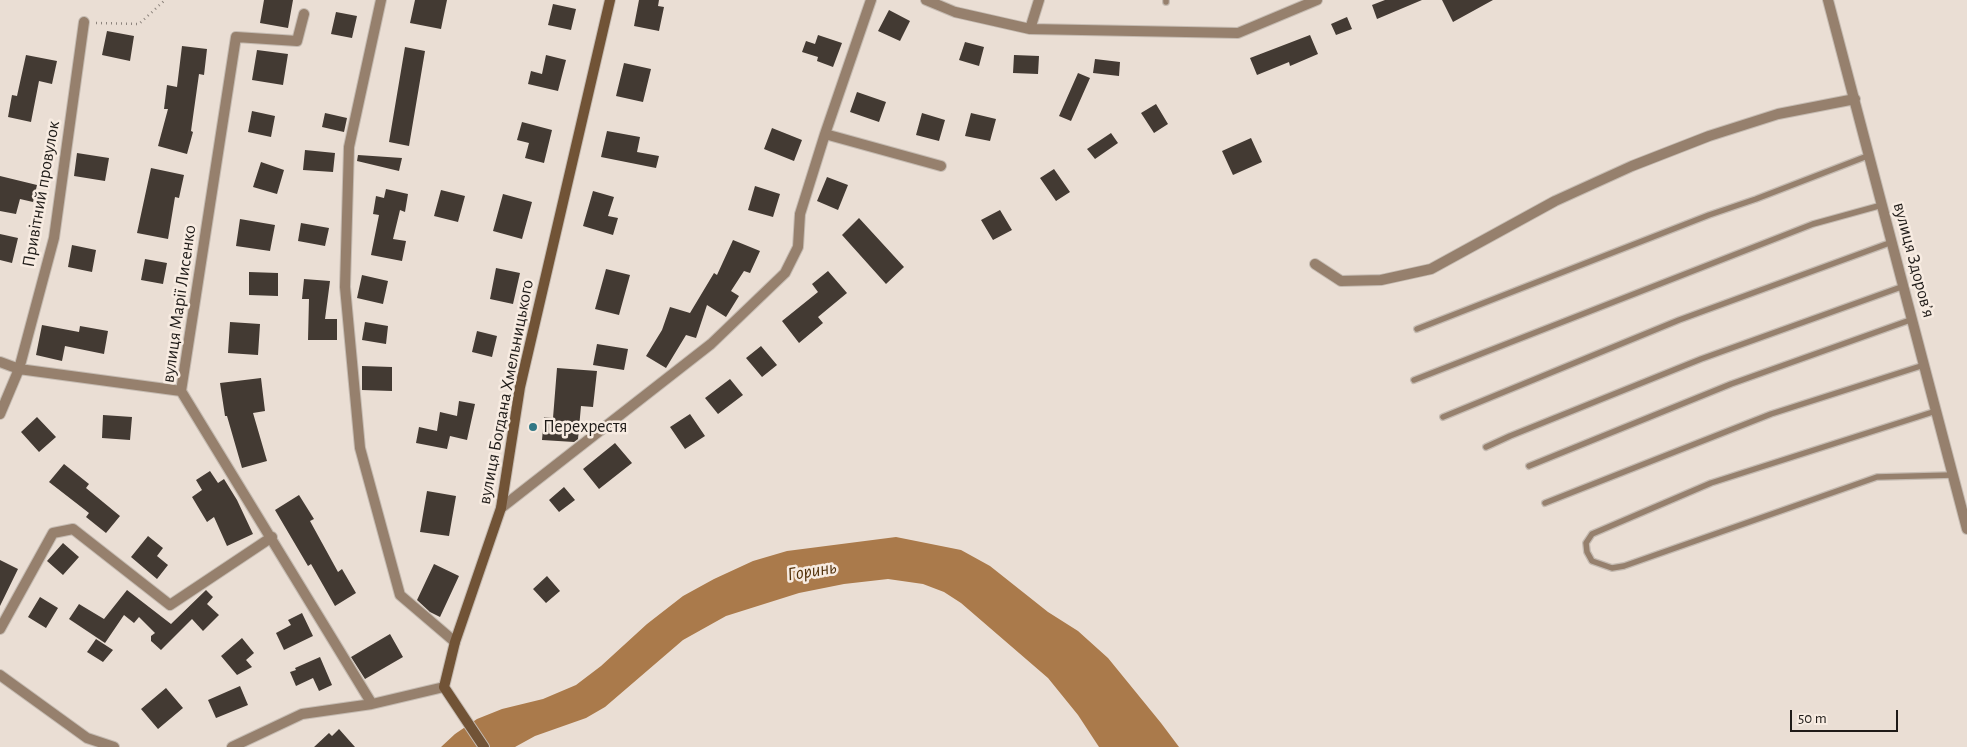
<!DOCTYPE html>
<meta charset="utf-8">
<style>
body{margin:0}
#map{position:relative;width:1967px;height:747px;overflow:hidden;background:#eaded4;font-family:"Alegreya Sans",sans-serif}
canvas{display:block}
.scale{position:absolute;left:1790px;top:710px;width:108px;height:22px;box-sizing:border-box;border:2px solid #1f1b18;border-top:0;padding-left:6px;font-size:15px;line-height:18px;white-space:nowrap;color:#1f1b18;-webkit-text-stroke:4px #f7ebe1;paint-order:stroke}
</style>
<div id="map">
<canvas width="1967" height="747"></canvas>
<div class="scale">50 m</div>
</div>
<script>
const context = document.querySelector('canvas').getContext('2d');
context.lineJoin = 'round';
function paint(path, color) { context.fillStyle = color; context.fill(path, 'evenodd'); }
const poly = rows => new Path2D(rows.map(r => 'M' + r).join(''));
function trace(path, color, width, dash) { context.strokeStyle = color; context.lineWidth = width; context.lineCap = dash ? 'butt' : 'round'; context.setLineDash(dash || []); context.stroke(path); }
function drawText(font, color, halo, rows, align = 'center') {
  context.font = font + ' "Alegreya Sans",sans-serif'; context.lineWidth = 5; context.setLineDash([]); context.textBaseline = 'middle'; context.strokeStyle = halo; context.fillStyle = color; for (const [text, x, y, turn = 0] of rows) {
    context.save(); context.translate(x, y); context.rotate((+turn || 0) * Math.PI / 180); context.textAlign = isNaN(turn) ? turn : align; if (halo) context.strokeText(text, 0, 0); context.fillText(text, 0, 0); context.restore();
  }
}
const water = poly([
 [896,537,961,550,990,566,1048,612,1078,631,1108,658,1161,723,1179,747,1099,747,1078,715,1048,678,961,603,944,592,923,584,888,579,844,584,799,593,726,616,683,640,605,707,586,718,535,736,515,747,441,747,455,734,477,719,502,709,543,699,576,685,601,666,647,624,683,596,714,579,753,561,787,551]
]);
const building = poly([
 [264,0,293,0,288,28,260,23],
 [415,0,447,0,441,29,410,23],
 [639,0,659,0,658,6,664,7,659,31,634,26],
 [1385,0,1422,0,1377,19,1372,5],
 [1442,0,1493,0,1453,22],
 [553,4,576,9,571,30,548,25],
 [889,10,910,21,900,41,878,31],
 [336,12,357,16,352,38,331,34],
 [1347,17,1352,29,1336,35,1331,24],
 [107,31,134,36,130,61,102,55],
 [818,35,842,43,833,67,817,61,818,57,802,52,806,41,815,44],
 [1310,35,1318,54,1290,66,1289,62,1257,75,1250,58],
 [965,42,984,47,979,66,959,60],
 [182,46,207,49,204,75,199,74,191,131,193,132,187,154,158,146,168,109,164,109,167,85,177,87],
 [405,47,425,51,409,146,389,142],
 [257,50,288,54,283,85,252,80],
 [26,55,57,61,52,84,39,81,31,122,8,117,12,95,17,96],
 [546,55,566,60,558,91,528,84,531,71,542,74],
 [1014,55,1039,56,1038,74,1013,73],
 [1095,59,1120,62,1119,76,1093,73],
 [624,63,651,69,643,102,616,96],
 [1078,73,1090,78,1071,121,1059,116],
 [857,92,886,102,879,122,850,112],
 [1156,104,1168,124,1154,133,1141,113],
 [252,111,275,116,271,137,248,132],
 [325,113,347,118,344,132,322,127],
 [922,113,945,120,939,141,916,135],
 [971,113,996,119,990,141,965,136],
 [522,122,552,130,544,163,525,158,529,143,517,140],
 [772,128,802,140,794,161,764,149],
 [607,131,640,137,637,152,659,156,656,168,601,157],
 [1111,133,1118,143,1095,159,1087,149],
 [1251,138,1262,162,1233,175,1222,151],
 [305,150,335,153,333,172,303,170],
 [77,153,109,158,105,181,74,176],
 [358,155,402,158,399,171,357,161],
 [261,162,284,170,277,194,253,187],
 [151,168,184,175,179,198,175,197,168,239,137,233],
 [1054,169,1070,192,1056,201,1040,178],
 [0,176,37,185,33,202,20,199,16,214,0,211],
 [827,177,848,185,838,210,817,201],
 [755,186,780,194,773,217,748,210],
 [386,189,408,194,405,212,400,210,393,239,406,241,402,261,371,255,379,215,373,214,376,196,384,198],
 [441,190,465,196,458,222,434,216],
 [593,191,614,197,608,216,618,218,613,235,583,226],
 [503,194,532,202,522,239,493,231],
 [1000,210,1012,230,993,240,981,220],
 [859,218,904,267,886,284,842,235],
 [240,219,275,225,270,251,236,246],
 [301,223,329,228,325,246,298,241],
 [0,234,18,238,12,263,0,260],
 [733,240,760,251,750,273,744,271,731,291,739,296,726,317,707,305,696,338,686,335,666,368,646,356,662,330,670,307,690,313,714,273,717,275],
 [72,245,96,250,92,272,68,267],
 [145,259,167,263,163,284,141,280],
 [496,268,520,273,513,304,490,299],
 [606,269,630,275,619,315,595,309],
 [828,271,847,293,818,317,823,323,799,343,782,321,818,292,812,284],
 [249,272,278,273,278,296,249,295],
 [362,275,388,281,383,304,357,298],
 [304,279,330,281,325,319,337,319,337,340,308,340,309,299,302,299],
 [230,322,260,324,258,355,228,353],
 [365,322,388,326,386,344,362,340],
 [42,325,79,332,80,326,108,331,104,354,65,346,62,361,36,355],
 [477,331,497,336,492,357,472,352],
 [597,344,628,349,624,370,593,365],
 [761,346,777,365,762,377,746,358],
 [362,366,392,367,392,391,362,390],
 [557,368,597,371,593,407,581,406,578,439,574,442,542,440,544,417,553,418],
 [261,378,265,411,253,413,267,461,242,468,227,416,225,416,220,383],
 [730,379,743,395,718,414,705,398],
 [459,401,475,404,467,440,450,436,447,449,416,443,419,427,437,431,440,412,457,416],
 [690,414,705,436,685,449,670,427],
 [103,415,132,417,130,440,102,438],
 [37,417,56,437,39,452,21,432],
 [615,443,632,463,599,489,583,469],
 [64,464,89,484,86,488,120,516,106,533,86,517,89,513,49,482],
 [210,471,218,483,224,479,237,500,253,534,227,546,214,517,207,522,192,497,202,490,196,480],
 [564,487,575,500,559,512,549,500],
 [427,491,456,496,449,536,420,532],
 [299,495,314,519,310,521,338,572,342,569,356,593,335,606,311,564,308,566,275,510],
 [148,536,163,548,157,556,168,565,157,579,131,557],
 [63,543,79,557,63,575,47,561],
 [0,560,18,569,0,606],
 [434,564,459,576,440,617,430,612,417,600],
 [547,576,560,591,546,603,533,589],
 [127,590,171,624,206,590,213,597,207,604,219,615,203,631,192,619,161,650,151,641,151,636,155,633,139,617,134,623,124,615,105,643,69,619,79,604,104,619],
 [40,597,58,608,46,628,28,617],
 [302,613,313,636,284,650,276,633,291,625,288,620],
 [390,634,403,657,365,679,351,657],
 [242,638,254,653,246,660,252,667,237,675,221,656],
 [96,639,113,650,103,662,87,652],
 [320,657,332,685,319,691,313,678,296,686,290,672,296,670,295,668],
 [240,686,248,705,216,718,208,700],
 [166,688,183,708,158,729,141,709],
 [339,729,355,747,314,747,329,733,332,736]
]);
const path = poly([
 [96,23,139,24,165,0]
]);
const lane = poly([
 [1166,0,1166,2],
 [1417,329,1709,215,1756,199,1870,155],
 [1414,380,1813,224,1882,205],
 [1936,411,1711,483,1592,534,1586,543,1587,552,1592,561,1612,568,1624,566,1877,477,1953,475],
 [1443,417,1679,320,1892,242],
 [1486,447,1510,436,1701,359,1904,286],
 [1529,466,1731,384,1913,319],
 [1545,503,1771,414,1924,365]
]);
const street = poly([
 [381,0,349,147,345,287,360,448,400,595,455,642],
 [926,0,955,12,1030,29,1238,33,1317,0],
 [1828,0,1967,529],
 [304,14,297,41,236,37,181,391,372,704],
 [84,22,54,238,19,369,181,391],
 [1030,29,1039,0],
 [825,134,941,166],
 [1315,264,1341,281,1381,280,1431,269,1555,201,1632,166,1709,136,1778,114,1855,99],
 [0,362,19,369,0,414],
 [501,508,711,344,785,273,798,247,800,214,825,134,871,0],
 [0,629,53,533,73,529,170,605,272,537],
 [0,675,87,738,114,747],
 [232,747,302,714,372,704,444,687]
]);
const secondary = poly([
 [484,747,444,687,455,642,501,508,520,387,610,0]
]);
const markers = [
 [533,427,5,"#327785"]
];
const streetNames = [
 ["Привітний провулок",41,194,-80],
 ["вулиця Здоровʼя",1914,260,75],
 ["вулиця Марії Лисенко",179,304,-82],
 ["вулиця Богдана Хмельницького",506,392,-79]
];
const poiNames = [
 ["Перехрестя",543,427]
];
const waterNames = [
 ["Горинь",812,571,-9]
];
paint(water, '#aa7a4b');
paint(building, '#433a33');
trace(lane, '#c5bbb2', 8);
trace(street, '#c5bbb2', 12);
trace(secondary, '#c5bbb2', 12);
trace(path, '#8d847d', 2.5, [1, 4]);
trace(lane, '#96806d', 5.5);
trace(street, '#96806d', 10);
trace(secondary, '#715336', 10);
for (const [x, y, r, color] of markers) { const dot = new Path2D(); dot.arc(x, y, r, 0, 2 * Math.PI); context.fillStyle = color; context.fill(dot); trace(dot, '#f7ebe1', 2); }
drawText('18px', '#1f1b18', '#f7ebe1', streetNames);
drawText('18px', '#1f1b18', '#f7ebe1', poiNames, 'left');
drawText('italic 19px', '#513009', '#f7ebe1', waterNames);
</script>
